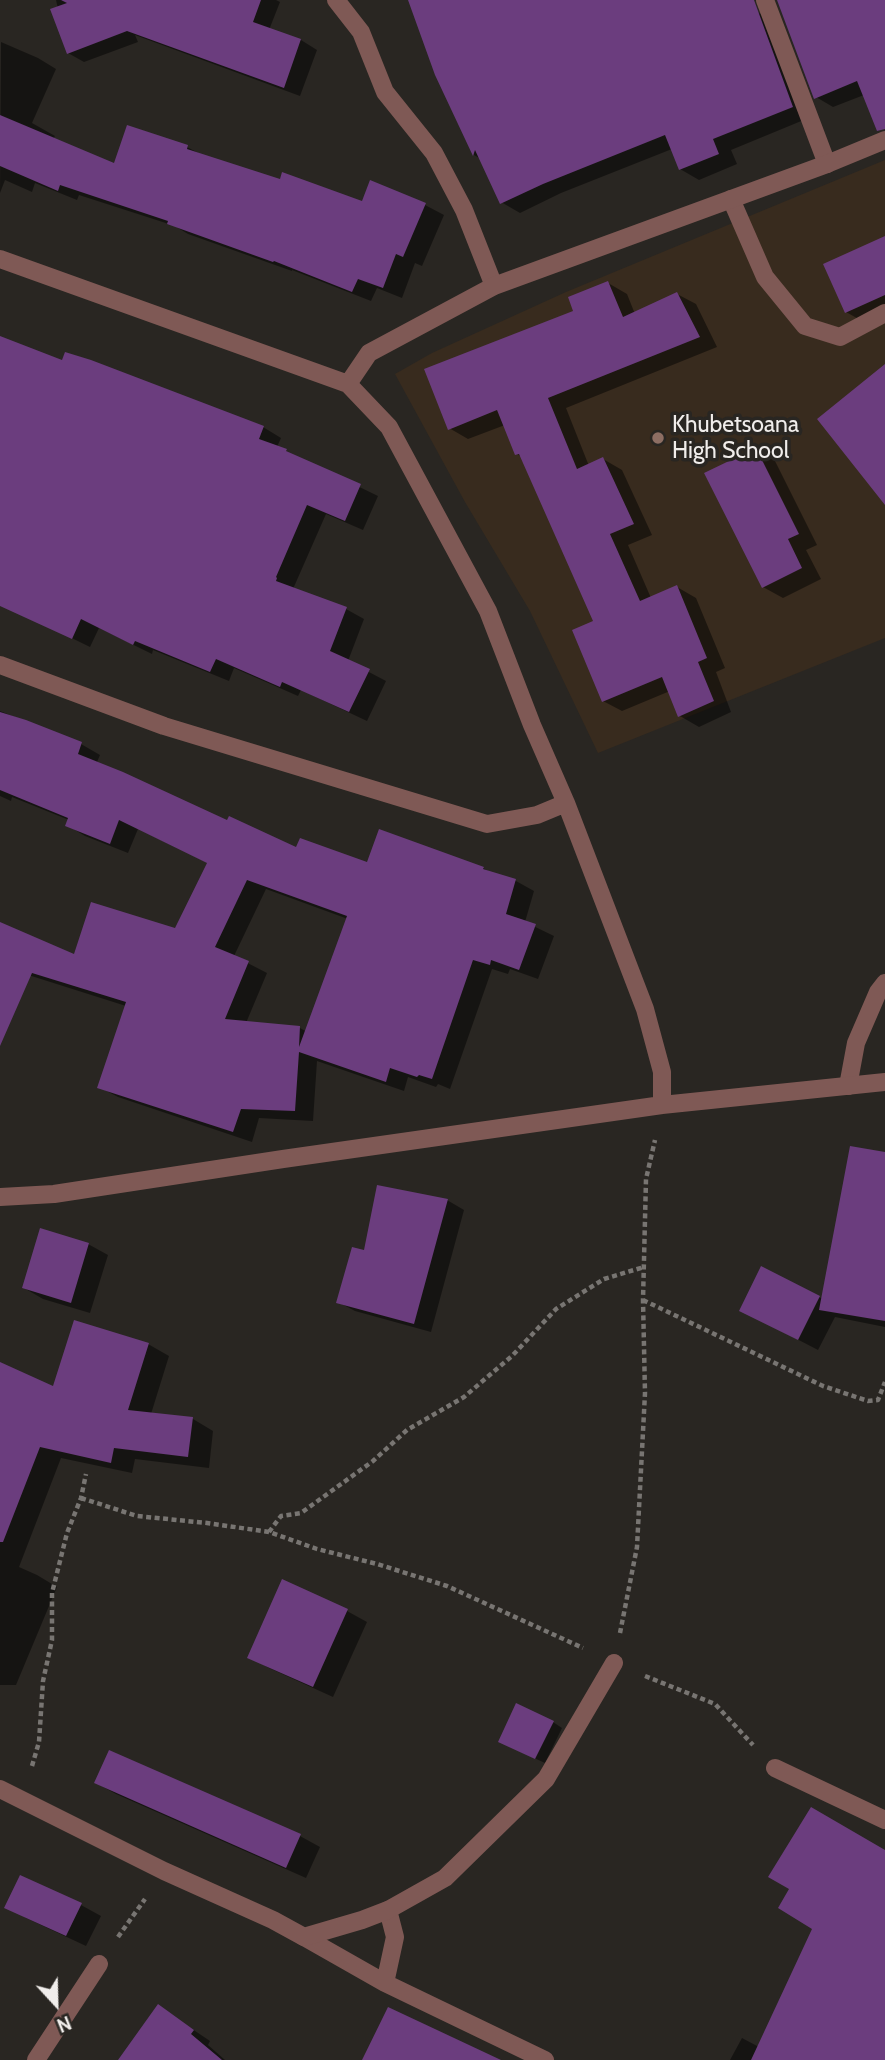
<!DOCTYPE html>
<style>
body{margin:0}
#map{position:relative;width:885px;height:2060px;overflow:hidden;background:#292622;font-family:Cabin,sans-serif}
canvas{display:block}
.north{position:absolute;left:21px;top:1969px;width:70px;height:70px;-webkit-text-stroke:5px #292622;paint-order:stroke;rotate:158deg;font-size:19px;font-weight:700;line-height:28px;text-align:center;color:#f0edeb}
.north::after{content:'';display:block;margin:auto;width:24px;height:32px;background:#f0edeb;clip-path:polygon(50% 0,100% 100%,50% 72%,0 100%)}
</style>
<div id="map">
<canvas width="885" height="2060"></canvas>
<div class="north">N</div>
</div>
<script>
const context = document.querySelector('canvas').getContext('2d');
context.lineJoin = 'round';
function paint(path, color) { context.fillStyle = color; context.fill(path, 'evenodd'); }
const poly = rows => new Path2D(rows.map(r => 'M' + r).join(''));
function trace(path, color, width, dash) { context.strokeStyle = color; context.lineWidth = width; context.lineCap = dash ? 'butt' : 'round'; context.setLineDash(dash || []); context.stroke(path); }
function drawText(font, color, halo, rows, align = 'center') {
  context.font = font + ' Cabin,sans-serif'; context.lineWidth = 7; context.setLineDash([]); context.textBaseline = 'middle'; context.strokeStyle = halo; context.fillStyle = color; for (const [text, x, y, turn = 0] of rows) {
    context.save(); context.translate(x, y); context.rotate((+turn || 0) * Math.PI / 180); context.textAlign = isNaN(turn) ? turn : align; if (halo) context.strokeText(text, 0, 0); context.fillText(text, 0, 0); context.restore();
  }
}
const education = poly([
 [885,160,885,638,598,753,530,611,465,502,395,374,432,353,566,292]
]);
const shadow = poly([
 [56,0,276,0,280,2,269,30,301,40,317,50,300,96,135,35,138,42,84,62,68,53],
 [410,0,734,0,774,21,811,117,731,150,737,164,699,180,680,169,672,149,561,193,520,213,501,202,481,159,474,155,437,75],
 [783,0,885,0,885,122,864,95,833,107,816,97],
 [1,42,38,58,56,69,32,123,55,136,53,139,115,165,187,147,202,155,281,181,363,203,425,205,444,215,422,266,415,263,402,298,377,288,371,301,292,270,292,271,188,234,175,226,79,195,77,200,35,183,32,192,5,180,0,193],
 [885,238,885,320,871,326,846,312],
 [608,283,627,294,635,314,677,294,696,304,717,347,566,408,589,466,603,459,622,470,652,535,628,545,651,598,677,587,696,598,725,668,716,672,731,712,699,727,680,716,670,691,622,711,603,701,596,622,523,458,517,454,505,425,468,439,449,428],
 [0,338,63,362,263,427,281,438,277,447,378,496,363,530,326,514,293,589,346,609,364,619,348,661,386,681,367,721,301,690,298,696,234,668,229,681,153,650,152,654,99,628,90,647,37,621,0,583],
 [756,450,775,461,817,545,806,550,821,579,783,598,763,587],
 [0,711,81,744,100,755,97,762,228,822,297,849,368,864,483,868,493,874,516,881,534,891,525,922,554,936,538,979,510,969,508,974,492,969,450,1089,438,1084,436,1087,408,1077,404,1091,317,1061,313,1121,259,1118,252,1142,118,1097,99,1087,126,1006,22,973,75,956,176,931,208,863,138,829,128,853,85,836,67,825,69,820,12,797,11,801,0,796],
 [266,889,348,919,307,1032,300,1028,246,1023,267,973,234,956],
 [885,1154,885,1327,835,1317,818,1350,741,1310,762,1269,823,1299],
 [447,1200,464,1210,431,1332,355,1311,338,1302,366,1252],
 [88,1244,108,1255,90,1313,43,1299,24,1288],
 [148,1344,169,1356,151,1414,193,1419,213,1431,209,1468,135,1459,132,1473,61,1458,19,1567,37,1575,57,1587,16,1685,0,1685,0,1364,54,1389],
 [283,1582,347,1611,367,1622,333,1697,269,1668,249,1657],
 [553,1722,562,1728,545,1763,510,1747],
 [96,1783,300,1836,320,1847,306,1878,116,1794],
 [885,1851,885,2060,730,2060,742,2038,759,2047],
 [81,1905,101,1916,86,1946,26,1918,7,1907],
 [158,2006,210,2041,208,2045,225,2060,120,2060]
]);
const building = poly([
 [61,0,261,0,253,22,301,39,284,88,127,31,67,54,50,9,67,3],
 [408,0,754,0,793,107,713,139,719,154,679,170,665,135,543,184,500,204,475,150,473,156,435,75],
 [777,0,885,0,885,129,877,131,857,81,814,99],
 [0,115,114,163,127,125,188,145,187,149,280,179,282,172,362,201,370,180,426,203,403,257,396,254,383,288,358,279,352,292,274,261,273,262,167,224,168,221,60,185,58,191,0,166],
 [885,236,885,295,845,313,823,264],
 [608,281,623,317,677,292,700,337,548,398,577,469,603,457,634,524,610,534,640,601,677,585,707,658,698,662,714,701,678,717,662,677,602,702,572,630,593,621,519,454,515,455,497,410,448,430,424,369,573,311,568,297],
 [0,336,62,360,65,352,91,360,264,426,259,439,287,449,286,451,361,484,345,521,307,505,276,577,277,578,276,581,347,607,330,651,370,669,349,712,282,682,280,687,216,659,210,672,135,641,133,645,81,619,72,639,0,606],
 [885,364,885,505,817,419],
 [756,448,799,534,788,539,802,568,762,588,704,473],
 [0,712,26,720,82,742,78,754,123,772,227,820,229,816,296,847,300,838,367,862,379,829,484,867,483,869,516,879,506,914,536,924,519,970,491,960,490,965,473,960,432,1079,419,1075,417,1077,390,1068,386,1082,299,1052,295,1111,241,1109,233,1132,97,1088,126,1002,32,973,0,1046,0,922,74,954,91,902,175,928,207,863,119,820,110,844,65,826,68,818,0,790],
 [247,880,347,916,299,1047,300,1026,225,1019,249,961,215,947],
 [850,1146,885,1152,885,1321,819,1310],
 [377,1185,448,1199,414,1324,336,1303,352,1247,364,1250],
 [40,1228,89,1243,71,1303,22,1288],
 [761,1266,820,1296,798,1340,739,1311],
 [74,1320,149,1343,128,1410,193,1417,188,1457,114,1448,111,1463,40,1447,3,1542,0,1542,0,1362,53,1386],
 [282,1579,348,1609,313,1687,247,1658],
 [516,1703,554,1721,535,1759,498,1742],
 [109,1750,301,1834,286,1868,94,1783],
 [811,1807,885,1850,885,2060,751,2060,812,1929,778,1908,789,1889,768,1877],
 [20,1875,82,1903,66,1936,4,1908],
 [158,2004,194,2030,191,2034,222,2060,118,2060],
 [388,2007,501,2060,362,2060]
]);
const path = poly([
 [643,1300,823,1386,868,1401,878,1400,885,1382],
 [81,1498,137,1516,207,1523,269,1532,317,1549,377,1564,447,1586,583,1648],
 [269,1532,281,1516,301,1513,373,1461,407,1430,464,1397,512,1356,556,1309,604,1279,644,1267],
 [620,1633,637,1547,645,1393,643,1300,646,1179,655,1140],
 [645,1676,715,1704,753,1745],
 [32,1766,39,1742,43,1681,52,1640,52,1593,67,1533,81,1498,86,1474],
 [118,1937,145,1899]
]);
const service = poly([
 [336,0,361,32,385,92,434,153,464,210,494,286],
 [765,0,827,164],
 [731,199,765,277,805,326,840,337,885,313],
 [848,1086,856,1043,878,992,885,983],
 [775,1768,885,1820],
 [304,1937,385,1983,545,2060],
 [385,1983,395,1937,388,1910],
 [36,2060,99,1964]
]);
const minor = poly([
 [0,259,348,384,389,427,488,611,532,725,566,803,645,1009,662,1072,662,1105],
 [348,384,369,353,494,286,827,164,885,140],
 [0,665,164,726,487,824,537,815,566,803],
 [0,1197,54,1194,283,1159,662,1105,885,1082],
 [0,1789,164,1871,273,1920,304,1937,362,1920,388,1910,445,1878,546,1779,614,1663]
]);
const markers = [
 [658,438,7,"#8d6e63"]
];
const poiNames = [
 ["Khubetsoana",672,425],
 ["High School",672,451]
];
paint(education, '#382b1e');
paint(shadow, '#0007');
paint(building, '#6b3d7e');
trace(path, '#787572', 4.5, [5, 3.5]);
trace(service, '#7f5955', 18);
trace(minor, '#7f5955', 18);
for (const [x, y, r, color] of markers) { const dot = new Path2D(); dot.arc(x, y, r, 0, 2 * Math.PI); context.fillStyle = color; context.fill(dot); trace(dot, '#292622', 2.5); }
drawText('23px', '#f0edeb', '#292622', poiNames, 'left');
</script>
